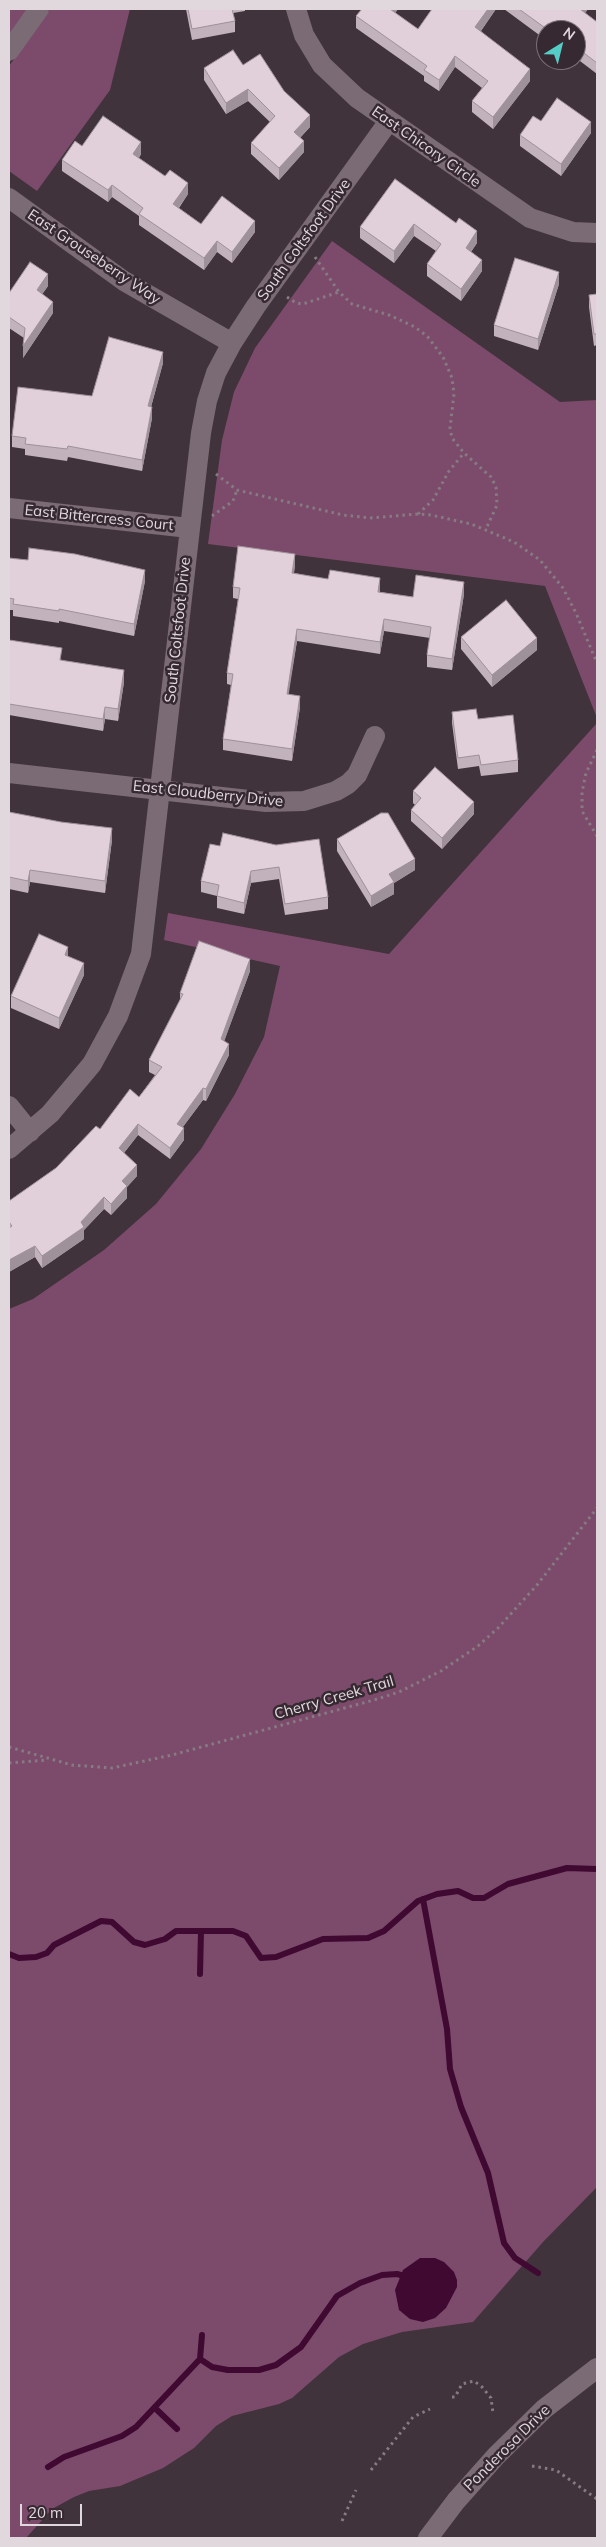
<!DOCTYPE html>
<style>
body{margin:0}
#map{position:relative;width:606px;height:2547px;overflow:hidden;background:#40333b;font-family:Mulish,sans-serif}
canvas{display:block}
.frame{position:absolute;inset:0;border:10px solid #e1d8dd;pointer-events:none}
.north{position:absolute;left:536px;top:20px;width:50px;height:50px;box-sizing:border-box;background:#362931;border:1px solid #7a6f76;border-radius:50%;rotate:36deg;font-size:14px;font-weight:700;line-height:20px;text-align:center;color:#e1d8dd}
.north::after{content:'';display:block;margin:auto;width:18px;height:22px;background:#54cdc7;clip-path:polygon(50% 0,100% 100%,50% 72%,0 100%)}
.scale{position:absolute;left:20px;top:2504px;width:62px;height:22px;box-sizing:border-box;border:2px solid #e1d8dd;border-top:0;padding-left:6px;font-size:15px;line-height:18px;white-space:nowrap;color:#e1d8dd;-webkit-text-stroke:4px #362931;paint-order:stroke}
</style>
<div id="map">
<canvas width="606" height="2547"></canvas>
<div class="frame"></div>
<div class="north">N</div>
<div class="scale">20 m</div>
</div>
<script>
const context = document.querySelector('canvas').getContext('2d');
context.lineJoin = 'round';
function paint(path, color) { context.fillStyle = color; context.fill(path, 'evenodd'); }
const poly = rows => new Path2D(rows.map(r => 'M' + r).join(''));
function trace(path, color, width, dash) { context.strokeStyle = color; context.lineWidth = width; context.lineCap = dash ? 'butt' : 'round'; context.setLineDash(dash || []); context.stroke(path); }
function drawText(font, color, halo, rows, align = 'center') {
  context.font = font + ' Mulish,sans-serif'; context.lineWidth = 5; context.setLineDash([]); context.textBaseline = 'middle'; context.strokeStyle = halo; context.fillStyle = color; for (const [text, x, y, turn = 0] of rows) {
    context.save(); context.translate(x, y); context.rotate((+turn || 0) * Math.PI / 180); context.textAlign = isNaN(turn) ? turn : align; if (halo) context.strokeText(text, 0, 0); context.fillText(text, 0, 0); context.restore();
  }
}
const green = poly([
 [11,9,30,9,9,39,9,12],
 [50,9,130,9,110,90,37,191,9,171,9,66],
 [332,241,560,402,597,400,597,718,545,586,208,544,222,440,234,392,255,348],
 [597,723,597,2187,543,2242,473,2322,402,2332,363,2344,339,2357,292,2398,279,2404,232,2416,216,2426,194,2448,163,2468,120,2486,89,2491,74,2497,52,2509,26,2538,9,2538,9,1309,33,1299,104,1250,156,1204,201,1149,235,1094,264,1037,280,966,164,940,168,913,389,954]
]);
const water = poly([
 [420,2258,435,2258,444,2262,454,2272,457,2280,457,2287,446,2308,435,2318,423,2322,410,2319,399,2310,395,2290,403,2270]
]);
const stream = poly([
 [423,1899,447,2029,450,2069,461,2107,488,2173,504,2243,515,2258,538,2273],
 [9,1954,19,1958,36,1957,47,1953,54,1945,101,1921,112,1922,134,1942,145,1945,165,1939,176,1931,233,1931,246,1936,261,1958,276,1957,323,1939,368,1938,384,1931,418,1901,437,1894,458,1891,473,1898,484,1898,508,1884,567,1868,597,1869],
 [200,1974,201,1931],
 [200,2359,212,2367,228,2370,259,2370,276,2365,301,2347,337,2296,360,2283,382,2275,397,2274,408,2277],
 [155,2408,177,2429],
 [48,2467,64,2457,122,2436,136,2427,200,2359,202,2335]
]);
const path = poly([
 [315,257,339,292,352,304,389,315,415,327,427,336,443,357,452,378,454,394,450,428,452,438,464,453,491,477,496,487,497,505,486,529],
 [287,297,296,303,303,304,339,292],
 [216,474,237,490,343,515,370,518,418,514,431,515,471,524,514,542,540,560,563,588,576,613,597,663],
 [418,514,433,500,449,471,464,453],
 [212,516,233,501,237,490],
 [597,750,586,773,582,792,582,811,597,836],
 [9,1747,72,1765,112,1768,172,1755,374,1700,399,1692,441,1671,478,1646,498,1628,537,1585,597,1508],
 [9,1763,48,1760],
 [452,2397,455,2397,462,2384,474,2381,482,2387,491,2398,493,2413],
 [532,2466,556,2470,597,2499],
 [371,2470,413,2417,430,2409],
 [342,2521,356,2490]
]);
const minor = poly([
 [296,9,304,35,322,65,357,98,530,218,573,232,597,233],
 [9,51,39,9],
 [9,198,124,281,232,343],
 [9,508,189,528],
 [9,773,266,802,304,801,336,791,348,784,357,775,375,736],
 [9,1106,30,1132],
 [9,1149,50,1114,92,1064,118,1016,141,954,201,433,207,401,216,373,232,343,256,306,389,121],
 [428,2538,456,2501,496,2456,544,2409,597,2368]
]);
const wall = poly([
 [186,9,245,9,245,11,233,13,235,21,235,32,192,40],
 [362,9,398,9,395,13,418,29,432,9,499,9,498,10,496,9,481,31,530,81,493,129,472,112,472,101,482,88,455,67,439,91,424,81,424,76,356,28,356,16],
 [504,9,588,9,585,13,597,22,597,74,580,61,580,49,576,46,576,30,546,30,546,40],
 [243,65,284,91,310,127,300,138,304,152,279,180,251,154,251,143,270,122,248,101,226,114,204,80,204,68],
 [541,121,591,133,561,176,520,146,520,135],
 [82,146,141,154,139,158,188,194,179,208,201,224,255,232,232,263,217,252,204,270,139,225,139,216,112,197,108,202,62,171,62,160],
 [395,179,477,243,471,252,482,271,461,301,427,276,427,264,436,251,414,236,394,263,360,238,360,227],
 [559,284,538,350,494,336,494,325],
 [48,286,42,294,53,313,23,358,24,338,9,328,9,293],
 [597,294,597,345,594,346,589,307,589,295],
 [163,363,151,407,152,418,142,471,68,457,67,461,25,455,25,449,12,447,12,436,92,396],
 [9,558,145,581,134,636,59,621,59,623,13,616,13,610,9,610],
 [295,565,294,573,380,590,380,592,413,597,464,594,452,670,427,667,427,655,430,638,384,631,380,654,297,641,288,694,300,707,292,761,223,750,223,739,231,685,227,684,227,673,238,599,233,598,233,587],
 [461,637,537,650,492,687,461,649],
 [9,640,62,660,124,682,118,721,105,719,103,731,9,715],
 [452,712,478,719,518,760,518,772,481,776,479,766,458,769,452,723],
 [413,791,474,814,442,849,411,821,411,810,415,805,413,803],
 [9,812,112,840,105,893,30,882,28,893,9,889],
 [223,833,328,897,328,909,285,915,279,879,251,883,244,914,217,908,217,896,201,892,201,881,220,846],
 [337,839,415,870,394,883,394,894,371,907,337,851],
 [68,956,84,975,59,1029,11,1008,11,996],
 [250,971,224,1041,229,1055,206,1101,203,1100,182,1128,184,1140,170,1159,138,1135,124,1153,137,1176,127,1187,127,1198,111,1215,104,1209,84,1230,84,1239,42,1268,35,1257,9,1272,9,1201,56,1168,139,1097,155,1075,149,1072,149,1060,180,1000,180,993]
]);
const shadedWall = poly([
 [390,9,398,9,390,20],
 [488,9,496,9,475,39,475,27],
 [580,9,588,9,580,20],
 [455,56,455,67,439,91,439,80],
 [530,69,530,81,493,129,493,117],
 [248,89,248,101,226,114,226,103],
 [310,115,310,127,294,144,294,132],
 [591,122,591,133,561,176,561,164],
 [304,141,304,152,279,180,279,168],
 [141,142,141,154,133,166,133,154],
 [188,183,188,194,173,215,173,204],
 [112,185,112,197,108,202,108,190],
 [255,221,255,232,232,263,232,252],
 [414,224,414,236,394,263,394,251],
 [477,231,477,243,466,259,466,248],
 [217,241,217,252,204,270,204,258],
 [482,260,482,271,461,301,461,289],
 [559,272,559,284,538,350,538,339],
 [48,274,48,286,37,302,37,290],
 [53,302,53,313,23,358,23,346],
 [163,352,163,363,148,418,148,406],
 [152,407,152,418,142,471,142,460],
 [295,554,295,565,292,584,292,573],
 [145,570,145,581,134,636,134,624],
 [380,578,380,590,378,603,378,592],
 [464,582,464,594,452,670,452,659],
 [384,619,384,631,380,654,380,642],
 [297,629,297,641,287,705,287,694],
 [537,638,537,650,492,687,492,675],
 [124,670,124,682,118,721,118,709],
 [300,696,300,707,292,761,292,749],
 [105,707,105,719,103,731,103,719],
 [474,802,474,814,442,849,442,838],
 [112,828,112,840,105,893,105,881],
 [415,859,415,870,394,883,394,894,371,907,371,896,389,874],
 [30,870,30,882,28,893,28,881],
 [251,871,251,883,244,914,244,903],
 [68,947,68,958,65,955],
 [250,959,250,971,221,1050,221,1039],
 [84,963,84,975,59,1029,59,1018],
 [229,1044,229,1055,206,1101,206,1089],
 [203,1088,203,1100,177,1135,177,1124],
 [138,1124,138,1135,119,1159,119,1148],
 [184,1128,184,1140,170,1159,170,1148],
 [137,1165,137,1176,127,1187,127,1198,111,1215,111,1204,122,1181],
 [104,1197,104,1209,84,1230,84,1239,42,1268,42,1256,81,1222],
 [35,1246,35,1257,9,1272,9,1260]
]);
const building = poly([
 [188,9,232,9,235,21,192,29,188,9],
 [362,9,390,9,418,29,432,9,488,9,475,27,530,69,493,117,472,101,488,81,455,56,439,80,424,70,427,66,356,16,362,9],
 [519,9,580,9,597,22,597,63,580,50,585,42,576,35,576,30,569,30,563,26,560,30,548,30,519,9],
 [233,50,243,65,260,54,284,91,310,115,294,132,304,141,279,168,251,143,275,116,248,89,226,103,204,68,233,50],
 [557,98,591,122,561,164,520,135,533,116,541,121,557,98],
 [103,116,141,142,133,154,165,176,170,170,188,183,173,204,201,224,222,196,255,221,232,252,217,241,204,258,139,214,143,208,112,185,108,190,62,160,75,141,82,146,103,116],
 [395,179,456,223,459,218,477,231,466,248,482,260,461,289,427,264,441,244,414,224,394,251,360,227,395,179],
 [515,258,559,272,538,339,494,325,515,258],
 [30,262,48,274,37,290,53,302,23,346,25,328,9,317,9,293,30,262],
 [597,294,597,334,594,334,589,295,597,294],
 [109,337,163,352,148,406,152,407,142,460,68,446,67,449,25,444,26,438,12,436,18,387,92,396,109,337],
 [238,546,295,554,292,573,328,579,330,570,380,578,378,592,413,597,416,575,464,582,452,659,427,655,431,627,384,619,380,642,297,629,287,694,300,696,292,749,223,739,233,674,227,673,240,588,233,587,238,546],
 [29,548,75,554,145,570,134,624,59,609,59,611,13,604,14,599,9,598,9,558,28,560,29,548],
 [506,600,537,638,492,675,461,637,506,600],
 [9,640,62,648,60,660,124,670,118,709,105,707,103,719,9,704,9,640],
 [476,709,478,719,513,715,518,760,481,765,479,755,458,758,452,712,476,709],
 [435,767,474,802,442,838,411,810,421,798,413,791,435,767],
 [9,812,61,822,112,828,105,881,30,870,28,881,9,877,9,812],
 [381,813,388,813,415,859,389,874,394,882,371,896,337,839,381,813],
 [223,833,276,845,319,839,328,897,285,904,279,867,251,871,244,903,217,896,219,885,201,881,210,844,220,846,223,833],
 [39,934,68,947,65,955,84,963,59,1018,11,996,39,934],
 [199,941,250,959,221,1039,229,1044,206,1089,203,1088,177,1124,184,1128,170,1148,138,1124,119,1148,137,1165,122,1181,127,1186,111,1204,104,1197,81,1222,84,1227,42,1256,35,1246,9,1260,9,1228,12,1226,9,1222,9,1201,56,1168,96,1126,100,1129,130,1089,139,1097,162,1067,149,1060,183,994,180,993,199,941]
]);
const streetNames = [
 ["East Chicory Circle",426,147,35],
 ["South Coltsfoot Drive",304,240,-54],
 ["East Grouseberry Way",94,257,34],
 ["East Bittercress Court",99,518,6],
 ["South Coltsfoot Drive",178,630,-84],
 ["East Cloudberry Drive",208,794,6],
 ["Cherry Creek Trail",334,1698,-16],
 ["Ponderosa Drive",507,2448,-45]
];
paint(green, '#7c4b6b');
paint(water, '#3f0931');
trace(stream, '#3f0931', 6);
trace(path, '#867b82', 3, [2.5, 4]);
trace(minor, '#7b6b75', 20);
paint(wall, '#c2b2bb');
paint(shadedWall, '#9e9199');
paint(building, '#e1cfda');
trace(building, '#9e9199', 1);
drawText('15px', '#e1d8dd', '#362931', streetNames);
</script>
